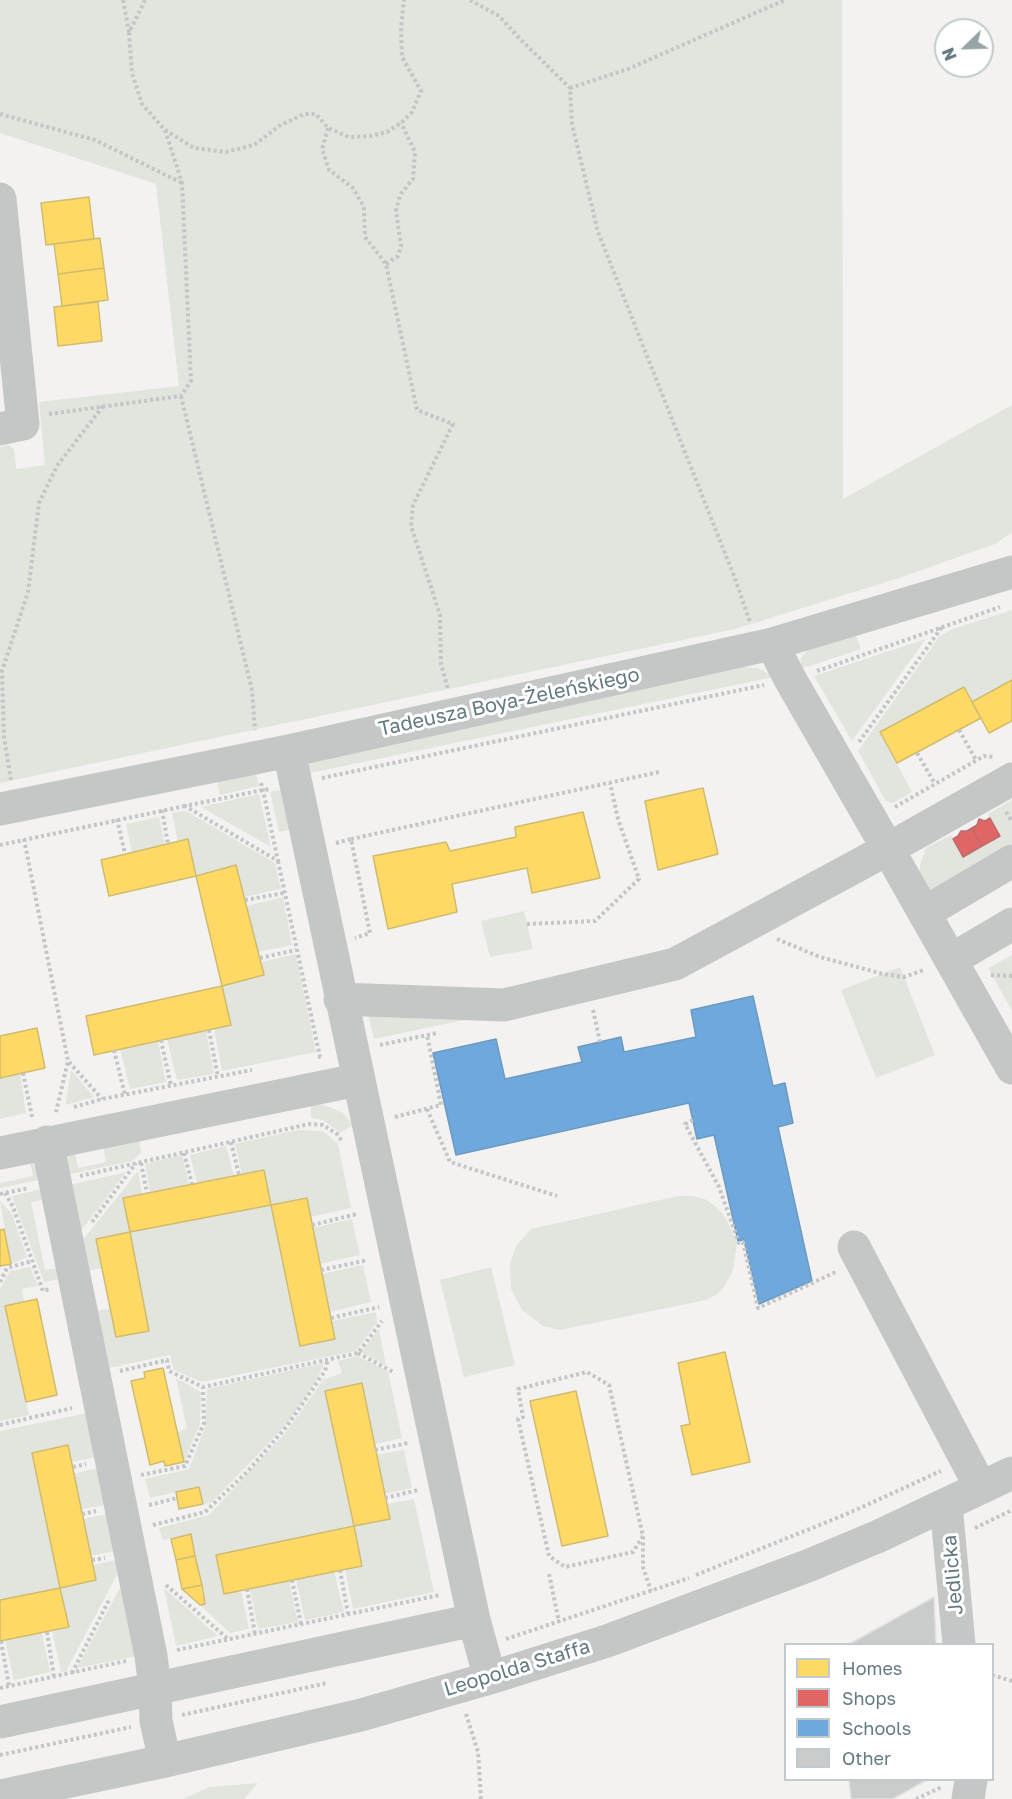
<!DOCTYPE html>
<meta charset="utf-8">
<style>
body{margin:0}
#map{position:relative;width:1012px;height:1799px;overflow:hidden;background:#f3f2f1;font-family:"Golos Text",sans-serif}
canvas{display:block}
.legend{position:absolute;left:784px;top:1643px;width:210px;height:138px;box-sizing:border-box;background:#fff;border:2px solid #c1cacd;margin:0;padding:8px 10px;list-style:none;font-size:18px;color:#647a81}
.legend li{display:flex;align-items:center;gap:12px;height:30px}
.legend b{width:30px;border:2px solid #c1cacd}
.north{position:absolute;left:934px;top:18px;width:60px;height:60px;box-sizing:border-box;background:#fff;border:2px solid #c1cacd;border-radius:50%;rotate:247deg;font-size:16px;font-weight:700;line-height:24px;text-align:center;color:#647a81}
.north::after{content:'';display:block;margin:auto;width:21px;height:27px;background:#96a4a8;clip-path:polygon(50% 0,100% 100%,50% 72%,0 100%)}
</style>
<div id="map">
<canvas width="1012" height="1799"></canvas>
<ul class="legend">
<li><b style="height:16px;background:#ffd966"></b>Homes</li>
<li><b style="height:16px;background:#e06666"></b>Shops</li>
<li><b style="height:16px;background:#6fa8dc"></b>Schools</li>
<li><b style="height:16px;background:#cacccc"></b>Other</li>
</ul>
<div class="north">N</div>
</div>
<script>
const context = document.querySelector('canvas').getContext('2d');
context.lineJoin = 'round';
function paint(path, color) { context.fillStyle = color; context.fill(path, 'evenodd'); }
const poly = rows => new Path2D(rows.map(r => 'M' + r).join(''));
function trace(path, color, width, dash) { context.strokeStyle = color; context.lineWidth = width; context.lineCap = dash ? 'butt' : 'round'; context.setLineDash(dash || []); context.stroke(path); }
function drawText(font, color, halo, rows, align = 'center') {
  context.font = font + ' "Golos Text",sans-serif'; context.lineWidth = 6; context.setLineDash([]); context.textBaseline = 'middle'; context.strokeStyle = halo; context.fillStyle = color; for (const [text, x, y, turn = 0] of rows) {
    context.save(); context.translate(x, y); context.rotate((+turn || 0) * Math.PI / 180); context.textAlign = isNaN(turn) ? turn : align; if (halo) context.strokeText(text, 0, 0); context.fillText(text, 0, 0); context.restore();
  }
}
const green = poly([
 [0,0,842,0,843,499,1012,405,1012,532,995,544,899,578,735,629,0,783,0,447,8,445,14,449,16,469,45,465,39,402,179,386,156,184,0,133],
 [1012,610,1012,680,972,702,964,687,880,732,912,792,893,803,886,801,858,751,939,637,953,629],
 [855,632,861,649,800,669,801,658,809,648],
 [926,639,852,741,814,676],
 [743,667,758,668,774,677,305,774,308,764,317,757],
 [255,769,259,786,220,795,216,777],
 [285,789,293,829,279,832,270,792],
 [259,794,271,847,201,807],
 [1012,800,1012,859,931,893,920,872,920,865,926,848,951,835,964,857,1000,836,988,814],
 [186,811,275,863,281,889,244,897,236,865,196,876,188,840,178,842,172,813],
 [159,817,165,845,132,853,126,824],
 [283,897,292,945,258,952,247,906],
 [524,911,533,949,490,957,481,921],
 [296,954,316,1052,222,1071,214,1029,231,1025,222,986,264,976,261,962],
 [1012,955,1012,1011,988,968],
 [900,967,935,1055,876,1078,841,990],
 [368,1014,493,1014,374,1039],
 [206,1030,214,1074,177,1080,167,1039],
 [158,1041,166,1082,130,1089,120,1049],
 [71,1070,94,1097,65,1105,66,1102],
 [20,1074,26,1113,0,1119,0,1078],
 [311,1103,327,1106,343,1113,353,1125,340,1133,323,1120,311,1118],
 [297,1130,323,1131,338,1144,351,1208,311,1217,306,1198,271,1205,300,1346,335,1339,332,1321,376,1312,377,1322,356,1351,202,1382,174,1370,170,1355,109,1368,95,1311,110,1309,116,1337,149,1330,130,1233,102,1268,88,1271,82,1241,138,1171,142,1194,123,1198,130,1232,271,1205,264,1170,242,1174,235,1144],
 [139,1137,141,1153,132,1161,62,1176,63,1155,75,1152,78,1168,106,1162,103,1146],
 [226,1146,234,1176,197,1183,190,1155],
 [182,1155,189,1185,150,1192,145,1164],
 [38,1159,48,1178,0,1188,0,1183,33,1176,30,1161],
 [126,1172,80,1232,70,1185],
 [50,1187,52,1198,31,1202,45,1270,66,1267,69,1277,44,1282,12,1196],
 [678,1196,692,1196,705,1199,715,1206,724,1215,737,1242,733,1270,724,1287,716,1295,706,1300,560,1330,543,1326,522,1310,511,1289,510,1264,516,1246,531,1229],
 [0,1201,12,1214,27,1257,11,1264],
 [352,1219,360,1255,320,1264,313,1228],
 [363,1265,371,1302,330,1312,322,1274],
 [30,1267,38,1286,22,1289,24,1302,5,1306,29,1415,0,1421,0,1289,10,1271],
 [491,1267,515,1365,464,1377,440,1280],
 [379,1329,386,1366,361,1352],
 [357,1356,388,1371,402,1438,374,1444,325,1391,354,1526,389,1519,387,1504,414,1499,434,1592,353,1609,345,1569,353,1527,216,1555,224,1594,241,1591,249,1629,230,1633,200,1605,205,1604,191,1534,163,1540,159,1528,209,1515,286,1432,323,1380,342,1373,338,1361],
 [324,1363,318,1378,285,1426,211,1503,203,1504,199,1487,150,1498,145,1479,189,1469,205,1427,207,1389],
 [176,1378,201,1392,200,1424,184,1462,177,1432,187,1429],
 [87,1413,96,1457,71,1462,68,1445,32,1453,60,1587,96,1580,93,1565,117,1560,119,1571,66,1671,61,1672,52,1631,69,1627,60,1588,0,1600,0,1431],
 [404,1450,412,1488,384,1494,376,1455],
 [97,1468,105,1505,82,1509,74,1474],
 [107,1514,115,1551,91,1556,83,1519],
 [334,1571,344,1612,305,1620,296,1579],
 [289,1581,298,1622,258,1629,250,1589],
 [122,1584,137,1656,77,1668],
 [164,1588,218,1636,176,1646],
 [42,1633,50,1672,14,1680,5,1640],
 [258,1783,244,1799,183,1799,209,1787]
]);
const homes = poly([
 [89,197,94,239,46,245,41,203,89,197],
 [100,238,104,268,58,274,54,244,100,238],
 [104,268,108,300,62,306,58,274,104,268],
 [98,302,102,341,58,346,54,307,98,302],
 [1012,680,1012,721,989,733,972,702,1012,680],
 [964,687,981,718,897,763,880,732,964,687],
 [703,788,718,854,658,870,645,801,703,788],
 [583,812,600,878,532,893,527,868,452,884,457,912,388,929,373,856,446,842,450,851,516,837,515,827,583,812],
 [188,839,196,876,109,896,101,860,188,839],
 [236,865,264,975,222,986,196,876,236,865],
 [222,986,231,1025,94,1055,86,1016,222,986],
 [37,1028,45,1068,0,1078,0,1036,37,1028],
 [264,1170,271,1205,130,1232,123,1198,264,1170],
 [307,1198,335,1339,300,1346,271,1205,307,1198],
 [4,1229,11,1264,0,1266,0,1230,4,1229],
 [130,1232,149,1331,116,1337,96,1239,130,1232],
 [37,1299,57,1395,26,1402,5,1306,37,1299],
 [725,1352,750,1462,692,1475,681,1426,690,1424,678,1363,725,1352],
 [163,1368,184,1462,165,1466,164,1461,150,1465,131,1381,145,1378,144,1372,163,1368],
 [362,1383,390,1519,354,1526,325,1391,362,1383],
 [576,1391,608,1536,562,1546,530,1401,576,1391],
 [68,1445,96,1580,60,1588,32,1453,68,1445],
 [199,1487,203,1504,179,1509,176,1492,199,1487],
 [354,1526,362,1566,224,1594,216,1555,354,1526],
 [191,1534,195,1556,176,1560,171,1539,191,1534],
 [195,1556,202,1585,182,1589,176,1560,195,1556],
 [202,1585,205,1604,200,1605,182,1589,202,1585],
 [60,1588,69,1627,0,1641,0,1600,60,1588]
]);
const shops = poly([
 [990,818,1000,836,982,846,972,828,977,825,979,819,985,821,990,818],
 [972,828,982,846,963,857,953,839,958,836,961,831,967,831,972,828]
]);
const schools = poly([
 [753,996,773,1086,785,1083,793,1123,778,1127,812,1281,759,1304,744,1240,738,1241,714,1135,697,1139,689,1103,456,1155,433,1053,496,1039,505,1079,582,1062,578,1047,621,1037,624,1052,696,1037,691,1010,753,996]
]);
const building = poly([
 [934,1597,936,1644,849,1644,934,1597],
 [849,1780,927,1780,893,1799,851,1799,849,1780]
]);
const path = poly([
 [123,0,129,32],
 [145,0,129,33,132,73,142,104,165,130,194,148,226,152,254,145,279,126,304,114,316,114,328,128,349,137,371,136,387,132,401,123,412,112,421,91,402,57,401,28,404,0],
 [470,0,499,16,520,39,570,88,572,124,598,232,734,576,750,622],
 [570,88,628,69,785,0],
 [0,114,95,140,182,183],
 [328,128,322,149,329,170,353,188,364,207,365,237,386,264,417,410,453,424,413,505,411,526,440,615,441,664,448,689],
 [386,264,398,256,401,246,396,211,400,195,413,179,415,152,401,123],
 [181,396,252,690,255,730],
 [49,414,181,396,191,381,182,183,165,130],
 [817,671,1000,607],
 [959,730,976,760],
 [859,742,942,627],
 [917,753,935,784],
 [322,778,764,685],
 [11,780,4,737,2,671,28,592,39,503,57,466,103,406],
 [261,783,263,790,278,861,185,806,263,790,270,789],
 [895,807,984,756,994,757],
 [162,810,168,844],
 [1006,812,1012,822],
 [117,819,125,854],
 [24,839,68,1061,56,1112],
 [351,839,659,772],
 [336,843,351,839,370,933,355,938],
 [0,845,185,806],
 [278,861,320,1057,322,1057],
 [245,900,284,893],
 [527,924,595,921,639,879,618,819,610,783],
 [777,939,820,957,883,974,904,977,924,970],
 [260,958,296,950],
 [991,975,1012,976],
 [593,1010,600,1042],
 [209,1030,218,1077],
 [161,1040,171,1086],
 [380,1045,437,1033],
 [114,1050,125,1095],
 [69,1062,102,1099],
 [23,1073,32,1117],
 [74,1107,102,1099,252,1070],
 [427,1109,450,1162,557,1196],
 [395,1117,441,1105,427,1035],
 [693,1120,685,1124,719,1187,739,1243,743,1242,758,1308,838,1271],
 [231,1142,239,1175],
 [184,1153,192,1184],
 [141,1163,147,1193],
 [80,1176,309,1124,323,1125,337,1134,342,1141],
 [5,1193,13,1207,43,1291,50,1289],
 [0,1194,29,1188],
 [92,1222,136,1163],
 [312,1225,357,1214],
 [321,1270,368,1260],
 [0,1282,7,1268,32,1261],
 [331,1318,379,1307],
 [358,1353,393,1372],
 [120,1371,167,1360,169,1371,203,1387,358,1353,382,1321],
 [0,1425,72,1408],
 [375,1450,408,1443],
 [73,1467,86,1464],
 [141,1475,185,1466,204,1423,203,1387],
 [385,1498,418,1490],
 [149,1505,177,1498],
 [82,1514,96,1511],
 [153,1525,205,1512,247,1472,287,1426,325,1371,328,1359],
 [975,1528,1012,1510],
 [643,1536,633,1552,565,1567,549,1556,518,1419,523,1417,518,1389,587,1372,609,1385,643,1536,643,1567,651,1591],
 [92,1560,105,1558],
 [340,1570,348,1614],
 [549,1574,559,1622],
 [696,1575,849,1513,941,1471],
 [292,1580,301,1624],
 [166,1585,228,1639],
 [247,1589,255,1634],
 [47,1632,54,1677],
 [506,1639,689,1578],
 [1,1641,9,1686],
 [177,1650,440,1595],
 [72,1673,110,1598],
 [992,1675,1012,1681],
 [0,1688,126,1661],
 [466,1714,478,1752,481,1799],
 [182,1715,327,1683],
 [0,1755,131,1727],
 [916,1799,942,1787]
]);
const minor = poly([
 [0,199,23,424,0,429],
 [289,751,474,1620,490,1678],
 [1012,779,888,849,1012,1068],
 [0,809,289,751,772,644,1012,572],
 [924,913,1012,861],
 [951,960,1012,924],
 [340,999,504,1005,675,964,888,849,790,679,772,644],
 [47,1142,151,1656,155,1688,156,1721,165,1761],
 [0,1153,357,1080],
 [854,1247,981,1488],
 [946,1505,959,1644],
 [0,1722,474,1620],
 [0,1796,165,1761,361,1715,490,1678,607,1641,810,1565,879,1536,1012,1473],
 [968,1799,971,1780]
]);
const streetNames = [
 ["Tadeusza Boya-Żeleńskiego",509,702,-12],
 ["Jedlicka",953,1575,-95],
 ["Leopolda Staffa",517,1668,-17]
];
paint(green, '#e2e4de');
paint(homes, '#ffd966');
trace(homes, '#d0bc6e', 1.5);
paint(shops, '#e06666');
trace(shops, '#bb6c6e', 1.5);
paint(schools, '#6fa8dc');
trace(schools, '#6c9ac1', 1.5);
paint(building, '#cacccc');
trace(building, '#e2e2e1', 1.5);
trace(path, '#c3c5c6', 4, [3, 3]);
trace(minor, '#c5c7c7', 33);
drawText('20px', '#647a81', '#fff', streetNames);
</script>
